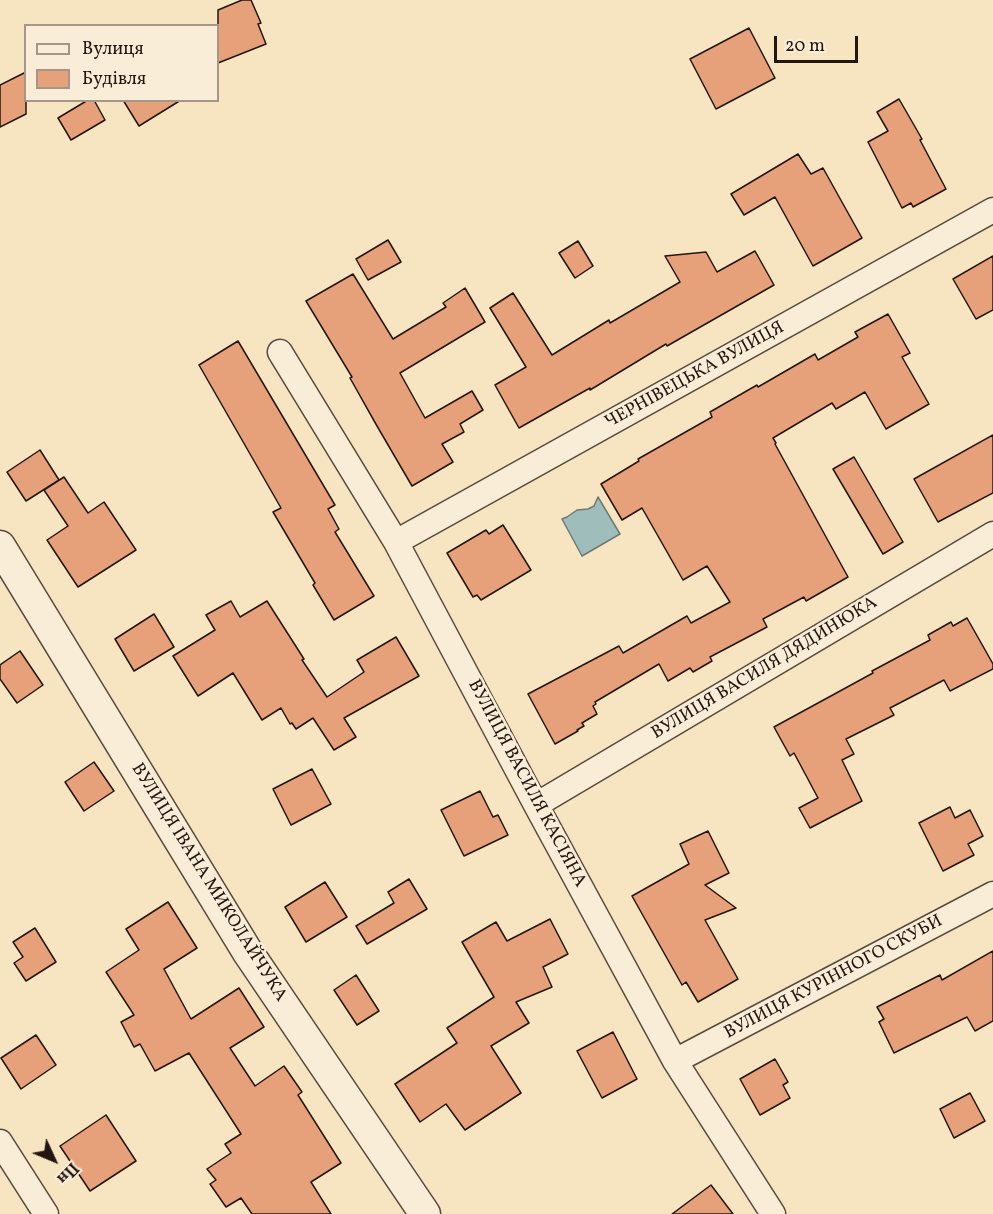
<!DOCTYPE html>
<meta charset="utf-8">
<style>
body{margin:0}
#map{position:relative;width:993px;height:1214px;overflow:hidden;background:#f7e4c1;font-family:Vollkorn,serif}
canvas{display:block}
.legend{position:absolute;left:24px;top:24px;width:195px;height:78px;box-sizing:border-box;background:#faedd7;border:2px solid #a49787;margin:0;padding:8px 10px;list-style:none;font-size:18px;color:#231610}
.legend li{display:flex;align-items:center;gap:12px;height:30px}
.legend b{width:30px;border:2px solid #a49787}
.north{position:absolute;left:24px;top:1130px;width:60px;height:60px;-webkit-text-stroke:4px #faedd7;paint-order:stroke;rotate:134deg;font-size:16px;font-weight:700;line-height:24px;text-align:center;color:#231610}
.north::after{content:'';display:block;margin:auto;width:21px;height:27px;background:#231610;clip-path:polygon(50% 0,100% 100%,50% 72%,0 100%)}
.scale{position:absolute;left:774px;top:36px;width:84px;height:27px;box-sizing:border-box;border:3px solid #231610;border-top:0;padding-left:8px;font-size:18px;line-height:21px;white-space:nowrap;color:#231610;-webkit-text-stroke:4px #faedd7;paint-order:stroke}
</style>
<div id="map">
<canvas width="993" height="1214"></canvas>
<ul class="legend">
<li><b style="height:8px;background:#faedd7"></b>Вулиця</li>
<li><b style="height:16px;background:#e6a07a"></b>Будівля</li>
</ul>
<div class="north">Пн</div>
<div class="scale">20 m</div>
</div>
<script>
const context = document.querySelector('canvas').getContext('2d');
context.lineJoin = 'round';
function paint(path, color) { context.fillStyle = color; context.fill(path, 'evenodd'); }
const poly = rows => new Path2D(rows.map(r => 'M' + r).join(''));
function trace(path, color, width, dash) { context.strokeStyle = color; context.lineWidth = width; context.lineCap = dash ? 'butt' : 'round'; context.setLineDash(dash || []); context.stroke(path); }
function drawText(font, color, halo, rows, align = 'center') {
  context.font = font + ' Vollkorn,serif'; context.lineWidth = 5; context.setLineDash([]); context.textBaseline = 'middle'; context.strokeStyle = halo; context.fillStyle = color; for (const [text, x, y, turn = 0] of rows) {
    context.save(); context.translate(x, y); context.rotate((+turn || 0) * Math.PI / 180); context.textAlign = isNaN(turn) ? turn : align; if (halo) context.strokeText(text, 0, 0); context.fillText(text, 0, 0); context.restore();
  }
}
const water = poly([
 [598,497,620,534,582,556,562,519,567,517,577,510,588,509,594,506,598,497]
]);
const building = poly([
 [242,0,251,0,261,23,258,24,266,44,218,63,218,10,242,0],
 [749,28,775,78,716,109,690,59,749,28],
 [26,72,26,114,0,127,0,85,26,72],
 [899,99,922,139,920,140,946,189,913,207,911,203,902,208,868,142,888,131,877,112,899,99],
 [88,100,94,100,105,120,71,140,58,118,88,100],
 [123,100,181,100,139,126,123,100],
 [798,154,811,174,823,168,862,238,813,266,775,197,744,215,731,194,798,154],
 [388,240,401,262,368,280,356,259,388,240],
 [578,241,593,266,575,278,559,253,578,241],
 [755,251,774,285,667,346,666,344,590,390,590,388,519,428,495,385,526,367,490,308,513,293,552,355,609,320,610,323,680,282,665,256,706,252,717,272,755,251],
 [993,256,993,310,976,319,953,279,993,256],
 [353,274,393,339,446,307,443,303,465,288,485,322,400,373,425,418,472,391,483,410,460,424,464,432,442,444,453,462,412,486,377,426,350,378,352,377,306,301,353,274],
 [888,314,910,353,902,357,929,404,886,429,865,392,836,409,832,403,773,438,776,443,775,444,848,577,806,601,804,597,763,619,767,627,710,657,712,661,693,672,690,668,668,681,659,664,595,702,596,704,593,706,597,714,582,723,584,726,577,730,578,731,555,744,528,694,619,646,623,653,687,616,691,623,730,602,707,566,683,580,642,508,622,520,601,484,639,461,638,459,712,417,710,412,757,385,758,387,815,354,818,360,858,337,855,332,888,314],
 [238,341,335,505,328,509,339,529,335,532,374,596,334,620,313,585,315,583,273,512,281,508,199,365,238,341],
 [993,435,993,493,938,522,914,479,993,435],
 [40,450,59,480,26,501,7,472,40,450],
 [854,457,903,542,883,554,833,469,854,457],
 [64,477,88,513,104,502,136,550,78,587,47,540,68,526,44,490,64,477],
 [503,525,531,570,481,600,477,595,473,597,447,553,486,530,489,534,503,525],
 [231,601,240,617,267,601,304,659,302,660,327,697,364,672,357,660,396,637,419,676,344,718,356,737,334,750,313,718,296,729,292,723,290,724,281,708,262,720,233,673,198,696,173,656,215,630,206,615,231,601],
 [154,614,174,647,134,671,115,639,154,614],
 [967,618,993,664,993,669,950,691,944,680,890,708,894,715,846,739,854,754,842,760,862,801,810,828,799,808,818,798,794,753,790,756,774,727,873,673,872,671,930,640,928,635,951,622,953,626,967,618],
 [20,651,43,685,17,703,0,679,0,665,20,651],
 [94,762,114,791,84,811,65,782,94,762],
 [312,769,331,804,291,825,273,789,312,769],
 [480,791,493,817,498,815,508,835,464,856,441,810,480,791],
 [950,807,955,818,970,810,983,836,968,844,974,855,943,871,919,823,950,807],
 [708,831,729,873,705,885,736,908,705,920,738,979,698,1002,686,982,682,985,632,896,689,864,680,844,708,831],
 [409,879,427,909,367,944,356,926,394,903,388,892,409,879],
 [325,882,347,917,306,942,285,907,325,882],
 [168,902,197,948,164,969,191,1019,239,988,264,1027,230,1048,255,1086,284,1066,302,1092,298,1095,341,1163,311,1182,331,1214,252,1214,241,1198,226,1207,210,1184,216,1180,207,1169,231,1153,225,1144,241,1134,189,1053,155,1071,140,1044,134,1047,121,1022,134,1015,106,972,139,950,126,929,168,902],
 [550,919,568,954,543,967,552,987,516,1002,529,1023,491,1046,521,1093,465,1130,446,1104,420,1122,395,1084,457,1043,447,1028,494,997,462,942,496,922,507,941,550,919],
 [35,928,56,962,26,981,14,963,23,957,13,942,35,928],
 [993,951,993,1021,975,1031,967,1017,894,1053,879,1022,884,1019,877,1007,940,975,942,980,993,951],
 [356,975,379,1011,357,1025,334,990,356,975],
 [613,1032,637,1079,602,1098,577,1051,613,1032],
 [36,1035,56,1065,21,1089,1,1058,36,1035],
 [775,1059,788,1082,783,1085,790,1098,760,1115,740,1079,775,1059],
 [970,1093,985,1121,954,1138,940,1109,970,1093],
 [106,1115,136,1161,90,1191,60,1146,106,1115],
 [711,1185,733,1214,672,1214,711,1185]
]);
const minor = poly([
 [280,352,396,542,536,805,675,1061,773,1214],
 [396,542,993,210],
 [536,805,993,534],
 [675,1061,993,894],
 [0,1142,46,1214]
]);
const tertiary = poly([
 [0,546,247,951,425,1214]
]);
const streetNames = [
 ["ЧЕРНІВЕЦЬКА ВУЛИЦЯ",695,376,-29],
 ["ВУЛИЦЯ ВАСИЛЯ ДЯДИНЮКА",765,669,-31],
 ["ВУЛИЦЯ ВАСИЛЯ КАСІЯНА",526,784,62],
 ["ВУЛИЦЯ ІВАНА МИКОЛАЙЧУКА",208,883,58],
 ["ВУЛИЦЯ КУРІННОГО СКУБИ",834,978,-28]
];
paint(water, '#9fbdbb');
trace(water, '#6d7a77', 1.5);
paint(building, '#e6a07a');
trace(building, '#231610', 1.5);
trace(minor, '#584a3c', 27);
trace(tertiary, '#584a3c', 33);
trace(minor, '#faedd7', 24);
trace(tertiary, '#faedd7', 30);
drawText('18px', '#231610', '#faedd7', streetNames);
</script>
